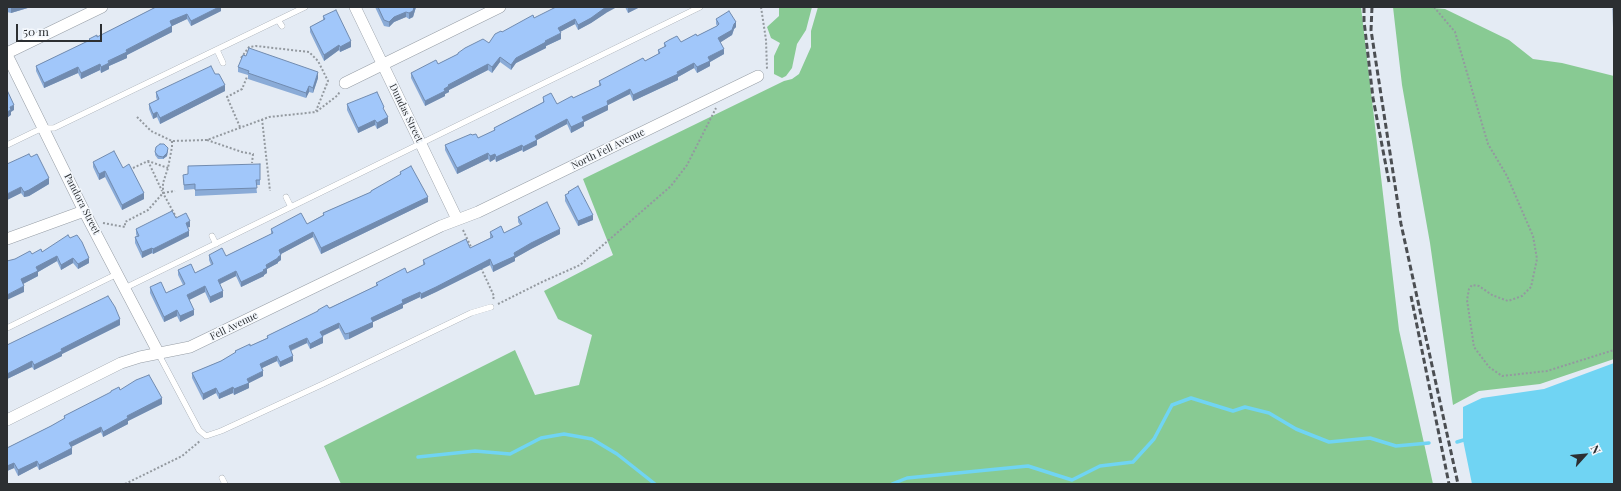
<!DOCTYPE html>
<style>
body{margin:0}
#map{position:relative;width:1621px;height:491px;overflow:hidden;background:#e4ebf4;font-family:"Playfair Display",serif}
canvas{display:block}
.frame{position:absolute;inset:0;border:8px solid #2c2f32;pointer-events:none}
.north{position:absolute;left:1565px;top:435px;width:40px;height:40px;-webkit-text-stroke:3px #f4f8fd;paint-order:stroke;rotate:63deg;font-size:11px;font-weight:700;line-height:16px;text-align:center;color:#2c2f32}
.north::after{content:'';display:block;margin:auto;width:14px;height:18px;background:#2c2f32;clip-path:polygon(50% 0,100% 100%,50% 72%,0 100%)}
.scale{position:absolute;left:16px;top:24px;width:86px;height:18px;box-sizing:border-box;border:2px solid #2c2f32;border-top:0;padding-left:5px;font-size:12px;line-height:14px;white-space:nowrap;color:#2c2f32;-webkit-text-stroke:3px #f4f8fd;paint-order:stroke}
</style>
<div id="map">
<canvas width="1621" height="491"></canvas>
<div class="frame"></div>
<div class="north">N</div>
<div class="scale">50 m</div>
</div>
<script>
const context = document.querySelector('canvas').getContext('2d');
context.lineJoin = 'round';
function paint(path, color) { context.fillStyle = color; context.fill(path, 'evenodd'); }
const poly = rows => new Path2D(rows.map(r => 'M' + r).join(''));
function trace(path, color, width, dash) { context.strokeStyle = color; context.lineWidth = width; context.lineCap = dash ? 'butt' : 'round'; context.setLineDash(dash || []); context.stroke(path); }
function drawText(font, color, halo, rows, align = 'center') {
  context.font = font + ' "Playfair Display",serif'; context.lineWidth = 3; context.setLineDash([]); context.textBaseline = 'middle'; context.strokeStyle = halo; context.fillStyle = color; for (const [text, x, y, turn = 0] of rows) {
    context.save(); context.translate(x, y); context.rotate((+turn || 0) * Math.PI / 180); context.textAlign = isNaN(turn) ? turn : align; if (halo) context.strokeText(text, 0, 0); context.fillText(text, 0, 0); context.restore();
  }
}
const forest = poly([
 [779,7,812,7,806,30,797,44,792,68,786,76,782,78,774,74,774,56,780,43,771,38,767,27,779,16],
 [818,7,1361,7,1399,330,1433,484,341,484,324,446,515,350,535,395,579,385,592,335,558,319,544,291,613,255,583,179,784,81,792,79,799,74,811,47,811,31],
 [1393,7,1421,7,1445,9,1509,40,1533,59,1562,63,1614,76,1614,359,1540,384,1479,391,1453,405,1430,243,1402,85]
]);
const water = poly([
 [1614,363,1614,484,1472,484,1463,440,1463,407,1482,398,1544,389]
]);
const stream = poly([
 [1457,442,1467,439],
 [418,457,475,451,510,454,541,438,564,434,592,439,617,454,655,484],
 [892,484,907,478,1028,466,1072,480,1100,466,1133,462,1154,439,1172,405,1191,398,1233,411,1245,407,1269,413,1296,429,1329,442,1370,438,1396,446,1429,443]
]);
const path = poly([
 [761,7,766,40,767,69],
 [1434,7,1455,32,1488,144,1507,176,1533,236,1537,259,1531,287,1522,296,1508,301,1492,295,1479,286,1472,285,1469,289,1467,300,1474,347,1489,367,1502,376,1547,371,1614,350],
 [241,58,249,47,256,46,309,52,318,61,328,81,316,111],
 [137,117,151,131,172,141,207,140,269,117,316,112,338,95,340,91],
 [262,119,270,191],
 [240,127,227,97,242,89,247,77],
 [207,140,242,152,253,154,252,163],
 [172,141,172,147,168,168,163,183,163,193,176,217],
 [148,161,162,191],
 [133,168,148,161,168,168],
 [103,223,125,227,125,222,148,210,163,193,175,191],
 [463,230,472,249],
 [481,268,494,296,493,300],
 [498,304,542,282,580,265,671,186,687,165,716,108],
 [125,484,182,456,200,441]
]);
const service = poly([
 [278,20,282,26],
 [217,50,223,63],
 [7,145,36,131,44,128,54,128,305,7],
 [286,197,291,207],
 [212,236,216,244],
 [125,288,700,7],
 [7,328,117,274],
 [158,353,199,430,206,436,221,431,323,384,471,313,491,307],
 [222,478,225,484]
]);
const minor = poly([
 [355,7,457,219],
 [7,53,102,7],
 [7,55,84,211,158,352],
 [345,83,500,7],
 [7,239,84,211],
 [7,420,121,363,140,357,190,347,441,226,478,212,758,76]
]);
const rail = poly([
 [1364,7,1364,21,1373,98,1389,182],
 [1372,7,1371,30,1401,224,1458,484],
 [1411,296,1449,484]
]);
const wall = poly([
 [7,7,31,7,11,13,7,12],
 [156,7,221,7,221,11,191,26,187,19,172,26,172,32,127,55,127,58,109,66,109,69,101,73,100,70,81,79,78,73,44,88,36,71,36,66,89,41,89,39,97,37],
 [375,7,416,7,413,17,409,19,406,17,394,22,389,27,384,26],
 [625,7,640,7,628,13],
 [606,13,591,23,578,30,575,24,560,32,561,39,546,46,546,48,516,63,511,70,500,62,492,73,488,70,449,90,449,92,445,94,445,96,425,106,411,78,411,73,438,64,458,54,458,53,489,43,502,32,534,18],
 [323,16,351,47,340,52,339,50,324,61,310,32,310,27,323,20],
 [716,19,736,27,734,29,732,35,720,42,724,54,710,62,710,66,697,73,694,68,678,77,678,80,633,101,630,94,608,105,608,110,584,122,584,126,571,133,567,124,537,140,537,145,523,152,522,150,496,162,495,159,490,162,488,159,457,174,445,150,445,145,472,135,478,138,494,131,494,128,543,102,543,97,557,104,573,98,599,86,599,81,645,61,658,54,658,50,664,47,664,43,681,42,697,36,717,26,716,24],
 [238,67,318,78,313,93,309,92,306,98,248,79,248,75,238,72],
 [215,74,225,91,160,124,157,117,153,119,149,109,149,104,157,100,156,97,156,92],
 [347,104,384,110,388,123,377,129,375,125,358,133,347,110],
 [168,151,167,156,163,159,158,159,155,155,155,152],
 [31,157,49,184,29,196,24,197,21,193,7,200],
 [93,162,144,199,122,210,105,177,99,180,93,167],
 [400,172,428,202,321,254,313,237,281,254,281,260,278,262,278,263,267,269,267,273,264,275,264,276,241,287,236,276,220,284,223,297,210,303,205,292,189,300,194,315,180,322,177,316,164,322,150,293,150,287,166,293,183,285,178,275,178,270,195,273,211,265,209,260,209,255,226,256,271,234,271,229,307,224,323,215,323,213,371,192,371,191,400,175],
 [183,175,260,180,260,185,256,185,257,193,195,196,195,189,184,190],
 [568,192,593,220,578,226,565,201,565,195,568,194],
 [518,217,560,234,531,249,515,258,515,261,493,272,490,265,436,292,421,299,420,297,403,305,403,308,373,322,373,327,349,339,345,340,339,328,323,336,323,343,310,349,307,343,291,351,293,361,280,367,277,361,262,368,263,376,249,383,249,388,234,395,233,393,219,399,216,393,203,400,192,378,192,373,221,361,235,353,235,351,250,346,267,338,267,336,318,311,318,310,329,308,376,286,376,283,407,273,423,265,423,260,470,248,490,238,490,232,504,233,520,225,518,222],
 [176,218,190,227,188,227,189,236,153,254,152,253,142,258,135,243,135,237,137,237,136,234,136,229],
 [70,238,89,263,78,269,73,263,61,270,57,261,38,272,38,276,23,284,24,292,15,259,32,254,42,252],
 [120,325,62,354,62,356,34,370,32,367,7,379,7,345],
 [120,390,162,404,128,421,128,424,103,437,101,432,71,447,72,454,39,470,37,466,18,476,14,468,7,471,7,448,51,426,64,419,64,416,111,393,111,391]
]);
const shadedWall = poly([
 [14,7,31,7,11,13,11,8],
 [219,7,221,7,221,11,191,26,191,21],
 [414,7,416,7,413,17,409,19,409,13],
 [606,7,617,7,606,13,591,23,578,30,578,25],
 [630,7,640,7,628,13,628,8],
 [406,12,406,17,394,22,389,27,389,22,394,17],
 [187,14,187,19,170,27,170,21],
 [575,19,575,24,558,33,558,28],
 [736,22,736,27,734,29,732,35,718,44,718,38,734,24],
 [172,26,172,32,127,55,127,58,109,66,109,69,101,73,101,67,126,50],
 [561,33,561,39,546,46,546,48,516,63,511,70,511,65,516,58,545,41],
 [351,41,351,47,340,52,340,47],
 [339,45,339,50,324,61,324,55],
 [724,49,724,54,710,62,710,66,697,73,697,67,708,57],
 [500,57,500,62,492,73,492,67],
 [694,63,694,68,678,77,678,80,633,101,633,95],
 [100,64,100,70,81,79,81,73],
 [488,64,488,70,449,90,449,92,445,94,445,96,425,106,425,101,444,89,448,85],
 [78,67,78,73,44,88,44,83],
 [318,72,318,78,313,93,313,88],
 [225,85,225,91,160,124,160,118],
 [309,86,309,92,306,98,306,93],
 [630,89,630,94,608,105,608,110,584,122,584,126,571,133,571,127,582,117,607,101],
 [14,105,14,110,11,112,11,115,7,118,7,112,10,107],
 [157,112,157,117,153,119,153,114],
 [388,117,388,123,377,129,377,123],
 [567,119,567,124,537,140,537,145,523,152,523,147,535,136],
 [375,120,375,125,358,133,358,128],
 [522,145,522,150,496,162,496,157],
 [168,148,167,156,163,159,163,157],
 [488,153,488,159,457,174,457,168],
 [495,154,495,159,490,162,490,156],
 [105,171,105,177,99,180,99,174],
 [49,178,49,184,29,196,24,197,24,192],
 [21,187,21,193,7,200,7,194],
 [144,193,144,199,122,210,122,205],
 [428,197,428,202,321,254,321,248],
 [593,215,593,220,578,226,578,221],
 [190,221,190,227,186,228,186,223],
 [560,229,560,234,531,249,515,258,515,261,493,272,493,266,514,253,531,243],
 [189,231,189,236,153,254,153,249],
 [313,232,313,237,279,255,279,250],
 [152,248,152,253,142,258,142,252],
 [281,255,281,260,278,262,278,263,267,269,267,273,264,275,264,276,241,287,241,282,263,270,266,265],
 [57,256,57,261,38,272,38,276,21,285,21,279,36,267],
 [73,258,73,263,61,270,61,265],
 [89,258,89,263,78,269,78,264],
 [490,259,490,265,436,292,421,299,421,294],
 [236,271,236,276,218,285,218,280],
 [24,286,24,292,7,300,7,295],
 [205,286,205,292,187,301,187,295],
 [223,291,223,297,210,303,210,297],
 [420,292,420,297,403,305,403,308,373,322,373,327,349,339,349,333,371,318,402,300],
 [177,310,177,316,164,322,164,317],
 [194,310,194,315,180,322,180,316],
 [120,319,120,325,62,354,62,356,34,370,34,365,61,349],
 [339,323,339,328,320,337,320,332],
 [323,337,323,343,310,349,310,344],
 [307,338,307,343,289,351,289,346],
 [277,356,277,361,260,369,260,364],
 [293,356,293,361,280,367,280,362],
 [32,361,32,367,7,379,7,374],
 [263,371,263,376,249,383,249,388,234,395,234,389,247,379],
 [233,387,233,393,219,399,219,394],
 [216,388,216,393,203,400,203,394],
 [162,398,162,404,128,421,128,424,103,437,103,432,127,416],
 [101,427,101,432,69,448,69,443],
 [72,448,72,454,39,470,39,465],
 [37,461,37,466,18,476,18,470],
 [14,463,14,468,7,471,7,466]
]);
const building = poly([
 [156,7,219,7,191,21,187,14,170,21,172,26,126,50,127,52,108,61,109,63,101,67,100,64,81,73,78,67,44,83,36,66,90,40,89,39,97,35,97,37,156,7],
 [378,7,414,7,413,11,409,13,406,12,394,17,389,22,384,20,378,7],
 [556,7,606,7,591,18,578,25,575,19,558,28,561,33,545,41,546,42,516,58,511,65,500,57,492,67,488,64,448,85,449,86,444,89,445,91,425,101,411,73,436,60,438,64,458,54,458,53,465,48,483,39,489,43,495,34,501,31,502,32,533,15,534,18,556,7],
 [1613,9,1614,9,1614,46,1613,9],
 [336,10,351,41,340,47,339,45,324,55,310,27,325,19,323,16,336,10],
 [729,11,736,22,734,24,732,30,718,38,724,49,708,57,710,61,697,67,694,63,677,72,678,74,633,95,630,89,607,101,608,105,582,117,584,121,571,127,567,119,535,136,537,140,523,147,522,145,496,157,495,154,490,156,488,153,457,168,445,145,471,134,472,135,476,134,478,138,495,130,494,128,544,102,543,97,551,93,557,104,572,96,573,98,601,85,599,81,643,58,645,61,660,53,658,50,666,46,664,43,669,40,677,36,681,42,696,34,697,36,717,26,719,24,716,19,729,11],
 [249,48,318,72,313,88,309,86,306,93,248,73,249,71,238,67,243,55,246,56,249,48],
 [211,66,215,74,219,74,225,85,160,118,157,112,153,114,149,104,159,99,156,92,211,66],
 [7,90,14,105,10,107,11,110,7,112,7,90],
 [377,92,384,107,383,108,388,117,377,123,375,120,358,128,347,104,377,92],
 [160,144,164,144,168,148,167,153,163,157,158,156,155,152,156,147,160,144],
 [114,151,123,168,129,164,144,193,122,205,105,171,99,174,93,162,114,151],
 [29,154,31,157,37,154,49,178,29,190,24,192,21,187,7,194,7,164,29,154],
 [260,164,260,180,256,180,257,188,195,190,195,184,184,185,183,175,188,174,188,166,260,164],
 [411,166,428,197,321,248,313,232,279,250,281,255,278,257,278,258,266,265,267,268,263,270,264,271,241,282,236,271,218,280,223,291,210,297,205,286,187,295,194,310,180,316,177,310,164,317,150,287,161,282,166,293,185,284,178,270,191,264,195,273,213,264,209,255,222,248,226,256,273,233,271,229,301,213,307,224,324,215,323,213,371,192,371,191,401,174,400,172,411,166],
 [578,186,593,215,578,221,565,195,569,193,568,192,578,186],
 [547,202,560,229,531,243,514,253,515,256,493,266,490,259,436,287,421,294,420,292,402,300,403,303,371,318,373,322,349,333,345,334,339,323,320,332,323,337,310,344,307,338,289,346,293,356,280,362,277,356,260,364,263,371,247,379,249,383,234,389,233,387,219,394,216,388,203,394,192,373,221,361,236,352,235,351,250,344,250,346,268,338,267,336,318,311,318,310,327,305,329,308,330,308,378,285,376,283,405,268,407,273,425,264,423,260,466,239,470,248,493,237,490,232,501,226,504,233,522,224,518,217,547,202],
 [172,211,176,218,186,213,190,221,186,223,189,231,153,249,152,248,142,252,135,237,139,236,136,229,172,211],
 [68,235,70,238,77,235,82,242,89,258,78,264,73,258,61,265,57,256,36,267,38,271,21,279,24,286,7,295,7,261,15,259,30,251,32,254,41,249,42,252,68,235],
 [108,296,115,307,120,319,61,349,62,351,34,365,32,361,7,374,7,345,108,296],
 [149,375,162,398,127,416,128,418,103,432,101,427,69,443,72,448,39,465,37,461,18,470,14,463,7,466,7,448,51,426,65,418,64,416,111,392,111,391,119,387,120,390,136,380,149,375]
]);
const streetNames = [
 ["Dundas Street",406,113,64],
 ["North Fell Avenue",608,149,-26],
 ["Pandora Street",82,204,63],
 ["Fell Avenue",234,326,-26]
];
paint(forest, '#88ca93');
paint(water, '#70d4f3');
trace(stream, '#70d4f3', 3.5);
trace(service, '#969da5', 6);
trace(minor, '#969da5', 12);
trace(path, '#93999f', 2, [2, 2]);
trace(service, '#fff', 5.5);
trace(minor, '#fff', 11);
trace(rail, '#4b4e52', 3, [6, 3]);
paint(wall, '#8aabd7');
paint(shadedWall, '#718baf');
paint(building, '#a1c7fa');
trace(building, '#718baf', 1);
drawText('10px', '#2c2f32', '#f4f8fd', streetNames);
</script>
